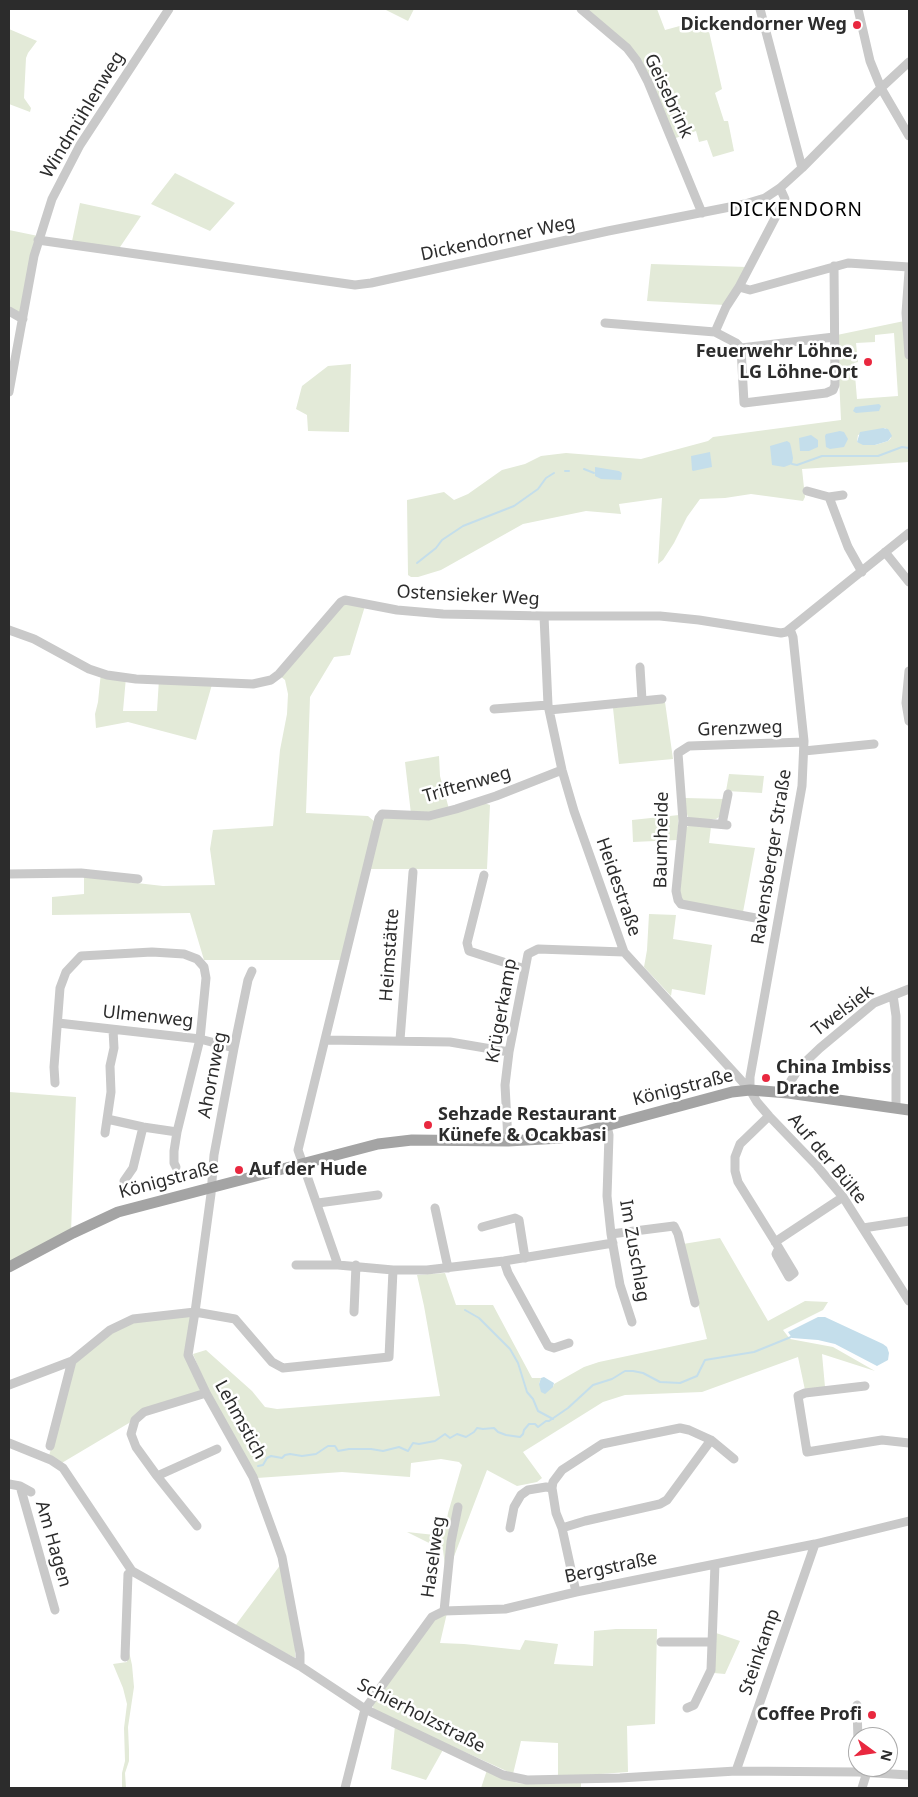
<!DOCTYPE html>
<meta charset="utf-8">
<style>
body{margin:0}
#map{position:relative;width:918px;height:1797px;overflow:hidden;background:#fff;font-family:"Noto Sans",sans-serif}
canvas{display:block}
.frame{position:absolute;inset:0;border:10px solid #2c2c2c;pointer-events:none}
.north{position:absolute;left:848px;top:1727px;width:50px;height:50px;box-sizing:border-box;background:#fff;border:1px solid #ababab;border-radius:50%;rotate:104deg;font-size:14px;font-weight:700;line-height:20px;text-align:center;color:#2c2c2c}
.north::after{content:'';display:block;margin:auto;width:18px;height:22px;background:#e9283f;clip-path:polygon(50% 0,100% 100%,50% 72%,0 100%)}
</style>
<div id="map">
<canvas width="918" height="1797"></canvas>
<div class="frame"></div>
<div class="north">N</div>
</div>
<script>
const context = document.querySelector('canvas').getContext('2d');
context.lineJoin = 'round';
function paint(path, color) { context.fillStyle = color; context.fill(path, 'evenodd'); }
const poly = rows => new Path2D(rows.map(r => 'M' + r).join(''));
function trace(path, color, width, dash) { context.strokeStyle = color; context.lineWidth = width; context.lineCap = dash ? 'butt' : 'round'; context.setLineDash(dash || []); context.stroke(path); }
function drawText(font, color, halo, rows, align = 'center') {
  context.font = font + ' "Noto Sans",sans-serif'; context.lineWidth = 5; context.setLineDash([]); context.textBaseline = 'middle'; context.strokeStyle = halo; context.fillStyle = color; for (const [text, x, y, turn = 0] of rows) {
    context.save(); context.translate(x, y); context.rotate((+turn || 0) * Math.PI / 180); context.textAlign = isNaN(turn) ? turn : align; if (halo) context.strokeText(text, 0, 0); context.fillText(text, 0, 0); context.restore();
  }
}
const green = poly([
 [384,9,414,9,408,21],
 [587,9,657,9,665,30,698,21,708,27,722,89,715,93,724,121,728,121,734,151,713,157,707,140,699,142,696,131,673,139,639,58],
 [9,29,37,41,28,53,26,58,24,98,31,108,30,112,9,104],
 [175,173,235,203,210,231,151,204],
 [80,203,141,216,116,253,71,246],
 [9,230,38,236,21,315,9,309],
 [651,264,747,267,725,305,647,301],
 [909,320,909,462,802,469,805,497,803,501,751,494,725,498,700,499,687,517,674,543,663,560,658,564,662,498,619,504,621,514,586,511,523,524,441,570,418,577,411,577,408,575,407,500,444,492,454,500,468,494,502,470,525,464,541,456,566,453,641,459,708,441,713,437,841,420,837,335],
 [894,333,898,396,857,399,854,363,858,362,856,343,875,342,875,335],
 [885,428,890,432,891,438,888,441,875,445,857,442,858,435],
 [351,364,349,432,308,431,307,415,296,409,302,386,328,366],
 [349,603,365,606,350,655,334,657,310,697,306,813,368,816,375,822,343,960,204,960,190,913,52,915,52,897,84,894,84,877,163,886,215,885,210,849,213,830,273,826,280,750,287,714,288,694,285,680,279,675,340,606],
 [101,672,126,677,123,711,157,711,159,679,213,681,196,740,128,722,96,728,95,714,98,702],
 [665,702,673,759,619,764,613,708],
 [439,756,440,776,449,809,429,813,411,814,405,762],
 [729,774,764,776,762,793,726,791],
 [685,798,724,799,719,817,716,819,694,819,688,817,686,811],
 [484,803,490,805,487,869,369,869,380,821,385,818,420,819],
 [679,815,677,840,633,842,632,820],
 [689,825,711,827,709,843,755,848,743,912,683,902,679,889,685,829],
 [649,914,676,915,673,939,712,945,705,995,672,989,671,996,644,967,647,950],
 [9,1092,76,1097,71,1232,9,1265],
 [720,1238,768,1321,805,1301,828,1302,823,1310,783,1330,790,1339,833,1347,875,1371,822,1354,825,1387,805,1390,798,1357,702,1392,625,1395,603,1402,523,1452,542,1478,537,1482,517,1486,487,1470,450,1567,445,1566,443,1550,407,1532,444,1536,448,1513,462,1465,459,1462,441,1459,411,1463,410,1477,342,1472,257,1478,208,1391,193,1354,206,1350,252,1391,265,1407,277,1409,440,1396,424,1306,417,1275,445,1273,456,1305,493,1305,532,1378,541,1378,539,1384,553,1387,554,1384,584,1367,599,1362,707,1339,683,1244],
 [191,1315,186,1356,201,1393,143,1411,129,1423,60,1464,49,1456,74,1362,111,1331,129,1322],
 [281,1564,296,1642,295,1658,235,1626],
 [447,1613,440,1643,464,1644,520,1650,525,1640,558,1644,554,1664,593,1666,594,1631,616,1629,657,1629,655,1724,627,1726,628,1772,558,1777,558,1743,521,1741,513,1774,375,1711,372,1705,434,1619],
 [716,1633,740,1641,725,1674,714,1673],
 [128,1647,132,1665,134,1687,128,1727,129,1750,129,1761,125,1773,126,1788,122,1788,122,1773,125,1761,124,1728,127,1704,123,1688,113,1664,127,1662],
 [395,1725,444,1748,426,1780,391,1769],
 [487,1770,517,1783,526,1784,581,1783,581,1788,481,1788]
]);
const water = poly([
 [879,404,881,406,879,411,856,413,853,411,855,407],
 [883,428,888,429,890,432,892,436,888,441,875,445,863,445,857,442,860,432],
 [840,431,844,432,848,439,844,447,830,449,826,447,825,436,826,434],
 [811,435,818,440,818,447,809,451,800,451,799,438],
 [787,441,790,443,791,447,793,458,792,464,784,467,772,465,770,446],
 [710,452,712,467,693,471,692,470,691,456],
 [595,467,619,471,622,473,621,480,601,479,595,476],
 [818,1317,825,1317,883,1344,887,1347,889,1353,888,1360,877,1366,835,1344,818,1340,792,1338,788,1332],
 [544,1377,554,1383,553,1387,545,1394,541,1392,539,1384,541,1378]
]);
const stream = poly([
 [792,464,797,465,822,456,878,456,902,447,909,448],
 [584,469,594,473],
 [565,471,569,471],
 [417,563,436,548,442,540,463,526,514,506,538,489,546,478,554,473],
 [465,1310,479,1318,510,1349,518,1363,527,1392,533,1399,538,1411,553,1419],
 [258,1466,263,1465,267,1458,271,1456,282,1458,285,1455,290,1454,302,1456,316,1454,328,1446,335,1446,338,1451,349,1449,371,1449,383,1451,399,1447,408,1451,413,1443,419,1444,435,1441,445,1434,450,1438,457,1434,466,1437,474,1432,477,1428,483,1429,494,1428,498,1432,506,1435,520,1437,523,1434,524,1430,529,1424,535,1424,538,1427,546,1421,549,1421,568,1408,593,1385,612,1379,625,1371,633,1371,643,1373,660,1382,680,1383,697,1376,705,1360,754,1352,791,1337]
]);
const minor = poly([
 [581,9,627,48,637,61,648,82,702,213],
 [760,9,802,168],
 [858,9,870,61,881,88,909,136],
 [38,240,355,285,371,283,608,231,745,204,765,198,780,188,802,168,881,88,909,62],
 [909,271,906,313,909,355],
 [739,287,750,290,848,263,909,267],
 [9,311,23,319],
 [605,323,715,332,726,307,739,287,785,199,780,188],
 [715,332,736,343,741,348,744,403,826,393,833,390,835,385,834,266],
 [741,348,834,337],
 [9,392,34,256,52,199,80,145,169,9],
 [807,491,829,497,848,547,862,572],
 [829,497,843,495],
 [885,552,909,582],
 [544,616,548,705,562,770,574,811,624,952,750,1090,757,1102,769,1116,817,1166,843,1197,909,1301],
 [9,630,34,639,89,669,107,675,136,679,253,684,271,680,279,674,341,602,345,600,397,610,443,614,544,616,660,616,699,620,781,633,786,632,796,624,909,533],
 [640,667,642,700],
 [909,671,906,703,909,721],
 [494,709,548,705],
 [549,710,662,699],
 [804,751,874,744],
 [562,770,496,796,456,809,429,816,382,814,379,818,298,1150,338,1265,393,1270,427,1270,504,1261,613,1243],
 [683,821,727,825],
 [722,824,728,794],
 [9,874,81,873,138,879],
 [484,875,467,943,469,951,525,969],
 [761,919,681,904,678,900,676,891,683,821,678,753,689,746,804,742],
 [252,971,248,980,234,1048,214,1155,211,1194,195,1312,188,1355,206,1393,253,1477,276,1540,282,1557,300,1653,300,1666],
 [893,995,896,1016,896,1108],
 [58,1023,200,1039,234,1048],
 [326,1040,450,1042,509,1052],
 [400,1040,413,872],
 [55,1083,54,1067,60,988,66,972,81,956,152,952,184,954,197,959,204,967,206,978,200,1039,177,1132,174,1151,174,1163,176,1167],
 [750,1090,750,1077,802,786,804,741,793,637,790,629],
 [788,1093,790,1082,800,1067,820,1048,874,1003,909,989],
 [769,1116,740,1144,735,1157,735,1171,738,1182,779,1248,794,1273,789,1277,776,1254,779,1248],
 [107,1119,143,1127,177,1132],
 [607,1126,609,1135,607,1196,611,1234,620,1285,632,1322],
 [105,1133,111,1092,110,1066,114,1048,113,1030],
 [508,1141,505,1085,509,1052,528,954,538,949,624,952],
 [124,1181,133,1168,143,1127],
 [318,1203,378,1195],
 [435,1208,448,1268],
 [482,1227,515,1218,519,1220,525,1258],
 [863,1228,909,1221],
 [611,1234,674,1226,678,1234,695,1303],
 [775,1242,843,1197],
 [504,1261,508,1273,548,1346,554,1348,569,1343],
 [296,1265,338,1265],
 [354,1312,356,1265],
 [9,1385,72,1361,110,1330,133,1319,195,1312,235,1319,272,1362,283,1368,389,1357,393,1270],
 [865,1386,805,1393,798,1396,807,1452,882,1440,909,1443],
 [9,1443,51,1460,63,1468,132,1571,300,1666,365,1709,503,1775,527,1780,620,1778,736,1771,858,1772,909,1775],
 [50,1446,72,1361],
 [157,1476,217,1449],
 [9,1484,20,1486,31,1492],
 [20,1486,55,1610],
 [197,1526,157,1476,136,1447,131,1434,135,1420,144,1412,206,1393],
 [510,1528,514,1507,521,1495,528,1490,546,1487,552,1488],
 [562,1528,585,1521,660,1504,667,1500,711,1440],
 [576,1592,562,1528,556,1513,552,1488,553,1482,562,1470,602,1444,680,1428,689,1430,711,1440,734,1459],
 [444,1611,451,1542,458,1507],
 [661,1642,712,1642],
 [125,1657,128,1574,132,1571],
 [857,1705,858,1741],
 [687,1708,694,1705,711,1670,715,1564],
 [736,1771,815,1544],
 [345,1788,365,1709,432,1617,444,1611,505,1609,576,1592,815,1544,909,1521],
 [862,1788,867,1772]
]);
const major = poly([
 [9,1267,73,1233,118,1212,378,1144,412,1140,508,1141,561,1138,732,1092,750,1090,788,1093,909,1110]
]);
const markers = [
 [857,25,5,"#e9283f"],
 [868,362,5,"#e9283f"],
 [766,1078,5,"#e9283f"],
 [428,1125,5,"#e9283f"],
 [239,1170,5,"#e9283f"],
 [872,1715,5,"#e9283f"]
];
const poiNames = [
 ["Dickendorner Weg",847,25],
 ["Feuerwehr Löhne,",858,352],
 ["LG Löhne-Ort",858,373],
 ["China Imbiss",776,1068,"left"],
 ["Drache",776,1089,"left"],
 ["Sehzade Restaurant",438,1115,"left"],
 ["Künefe & Ocakbasi",438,1136,"left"],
 ["Auf der Hude",249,1170,"left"],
 ["Coffee Profi",862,1715]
];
const streetNames = [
 ["Geisebrink",668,96,65],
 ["Windmühlenweg",83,115,-59],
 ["Dickendorner Weg",498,239,-12],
 ["Ostensieker Weg",468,596,3],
 ["Grenzweg",740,729,-2],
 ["Triftenweg",467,785,-16],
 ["Baumheide",662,840,-89],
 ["Ravensberger Straße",772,857,-81],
 ["Heidestraße",618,887,71],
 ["Heimstätte",390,955,-86],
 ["Krügerkamp",502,1011,-80],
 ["Twelsiek",843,1011,-37],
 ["Ulmenweg",148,1017,6],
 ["Ahornweg",213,1075,-79],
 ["Königstraße",683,1088,-14],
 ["Auf der Bülte",827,1159,50],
 ["Königstraße",169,1180,-15],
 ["Im Zuschlag",634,1251,80],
 ["Lehmstich",240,1420,61],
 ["Am Hagen",53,1544,74],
 ["Haselweg",434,1557,-82],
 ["Bergstraße",611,1568,-12],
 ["Steinkamp",760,1652,-71],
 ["Schierholzstraße",421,1716,27]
];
const neighbourhoodNames = [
 ["DICKENDORN",796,211]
];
paint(green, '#e3ead8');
paint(water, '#c4deeb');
trace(stream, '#c4deeb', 2);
trace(minor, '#c9c9c9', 9);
trace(major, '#a4a4a4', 11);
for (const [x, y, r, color] of markers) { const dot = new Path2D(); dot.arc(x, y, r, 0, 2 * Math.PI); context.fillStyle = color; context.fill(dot); trace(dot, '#fff', 2); }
drawText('bold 18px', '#2c2c2c', '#fff', poiNames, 'right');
drawText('18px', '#2c2c2c', '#fff', streetNames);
context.letterSpacing = '1px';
drawText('19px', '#000', '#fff', neighbourhoodNames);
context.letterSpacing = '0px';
</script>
